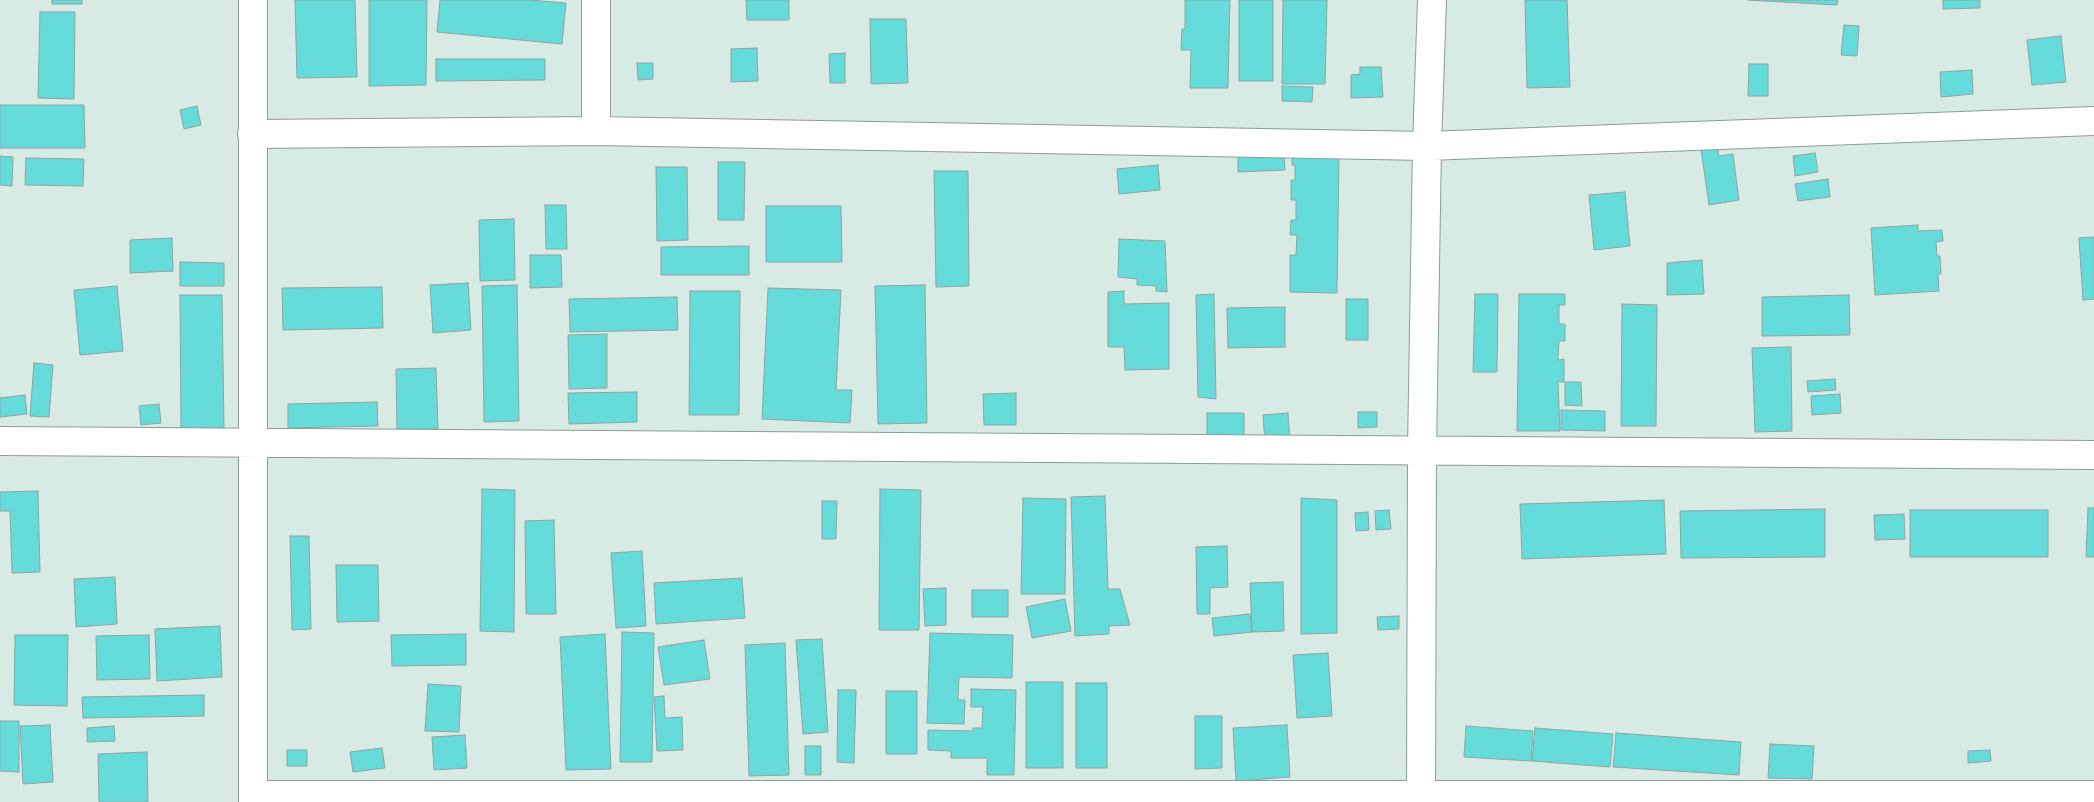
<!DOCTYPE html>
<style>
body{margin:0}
canvas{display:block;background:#d7eae3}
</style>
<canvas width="2094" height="802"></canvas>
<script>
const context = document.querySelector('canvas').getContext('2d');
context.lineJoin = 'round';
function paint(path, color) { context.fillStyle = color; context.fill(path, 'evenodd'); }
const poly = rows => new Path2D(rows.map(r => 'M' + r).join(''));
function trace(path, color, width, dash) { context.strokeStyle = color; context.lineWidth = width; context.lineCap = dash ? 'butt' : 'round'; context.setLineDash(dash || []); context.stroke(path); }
const building = poly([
 [52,0,82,0,82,4,52,4,52,0],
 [295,0,355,0,357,77,297,78,295,0],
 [369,0,427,0,426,85,369,86,369,0],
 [440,0,529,0,566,3,562,44,437,32,440,0],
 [746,0,789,0,789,20,747,20,746,0],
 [1185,0,1230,0,1228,88,1190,88,1191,50,1181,50,1182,29,1185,29,1185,0],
 [1239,0,1273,0,1273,81,1239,81,1239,0],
 [1283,0,1327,0,1325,84,1282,84,1283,0],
 [1525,0,1567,0,1570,87,1527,88,1525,0],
 [1748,0,1838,0,1837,5,1748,0],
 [1943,0,1980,0,1980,8,1943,9,1943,0],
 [40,12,75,12,74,99,38,98,40,12],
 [870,19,906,19,908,83,871,84,870,19],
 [1844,25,1859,26,1857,56,1841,55,1844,25],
 [2061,36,2066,82,2032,85,2027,40,2061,36],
 [757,48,758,81,731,82,731,49,757,48],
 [845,53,845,83,830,83,829,54,845,53],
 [436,59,545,59,545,80,436,81,436,59],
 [637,63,653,63,653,79,638,80,637,63],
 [1749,64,1768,64,1768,96,1748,96,1749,64],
 [1360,67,1381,67,1383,97,1351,98,1351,75,1360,74,1360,67],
 [1972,70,1973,94,1941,97,1940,72,1972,70],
 [1282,86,1313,87,1312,102,1282,101,1282,86],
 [0,105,84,105,85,148,0,148,0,105],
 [197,106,201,125,184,129,180,110,197,106],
 [1718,147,1719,156,1733,154,1739,200,1709,205,1701,149,1718,147],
 [1284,153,1285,170,1238,172,1238,156,1284,153],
 [1815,153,1818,172,1795,176,1793,156,1815,153],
 [1292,155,1339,156,1337,293,1290,292,1290,255,1296,255,1297,235,1290,235,1291,220,1296,220,1296,200,1291,200,1291,180,1295,180,1295,165,1292,165,1292,155],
 [0,156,13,157,12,186,0,185,0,156],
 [26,158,84,159,83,186,25,185,26,158],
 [718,162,745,162,744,220,718,220,718,162],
 [1158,165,1160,190,1119,194,1117,169,1158,165],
 [656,167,687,167,688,240,657,241,656,167],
 [934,171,968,171,969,286,936,287,934,171],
 [1828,179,1830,197,1798,201,1795,184,1828,179],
 [1625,192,1630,246,1594,250,1589,195,1625,192],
 [545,205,566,205,567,249,546,249,545,205],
 [766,206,841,206,842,262,766,262,766,206],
 [514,219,515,280,480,281,479,220,514,219],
 [1918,225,1918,231,1942,230,1943,241,1936,242,1937,256,1940,256,1941,274,1938,274,1939,291,1875,295,1871,228,1918,225],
 [2094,237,2094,299,2083,300,2079,238,2094,237],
 [172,238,173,271,130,273,130,240,172,238],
 [1119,239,1165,241,1167,292,1156,291,1156,286,1137,285,1137,279,1118,277,1119,239],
 [749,246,749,275,661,275,661,247,749,246],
 [530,255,561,255,562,287,530,288,530,255],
 [1702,260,1704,294,1667,295,1667,263,1702,260],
 [180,262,224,263,224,286,180,286,180,262],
 [468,283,471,330,433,333,430,285,468,283],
 [517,285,519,421,484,422,482,286,517,285],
 [925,285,927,423,878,424,875,286,925,285],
 [117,286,123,351,80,355,74,290,117,286],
 [382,287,383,328,283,330,282,288,382,287],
 [768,288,841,290,836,390,852,390,850,423,762,419,768,288],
 [690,291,740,291,739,415,689,415,690,291],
 [1124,291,1124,304,1169,303,1169,369,1125,370,1124,347,1108,347,1108,292,1124,291],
 [1214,294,1216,399,1198,397,1196,295,1214,294],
 [1475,294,1498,294,1497,372,1473,372,1475,294],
 [1519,294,1565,294,1565,305,1559,305,1559,324,1565,324,1565,341,1559,341,1558,360,1564,359,1564,382,1558,382,1560,431,1517,431,1519,294],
 [180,295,222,295,224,428,181,429,180,295],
 [1849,295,1850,335,1762,336,1762,297,1849,295],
 [677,297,678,330,570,332,569,299,677,297],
 [1346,299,1368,299,1368,340,1346,340,1346,299],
 [1622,304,1657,305,1656,426,1621,426,1622,304],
 [1285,307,1285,347,1228,348,1227,308,1285,307],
 [607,334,607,388,569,389,568,335,607,334],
 [1791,347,1792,431,1755,432,1752,348,1791,347],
 [34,363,53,365,49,417,30,416,34,363],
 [436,368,438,429,397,429,396,369,436,368],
 [1835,379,1836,390,1808,392,1807,381,1835,379],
 [1565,382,1581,382,1582,406,1565,405,1565,382],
 [637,392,637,422,569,424,568,393,637,392],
 [1016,393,1016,425,984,425,983,394,1016,393],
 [1840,394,1841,413,1812,415,1811,396,1840,394],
 [25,395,27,414,0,417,0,398,25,395],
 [377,402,378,426,288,428,288,404,377,402],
 [159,404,161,423,141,425,139,406,159,404],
 [1561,410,1605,411,1605,431,1561,430,1561,410],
 [1358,412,1377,412,1377,427,1358,428,1358,412],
 [1207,413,1244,413,1244,440,1207,440,1207,413],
 [1288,413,1290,440,1265,443,1263,415,1288,413],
 [482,489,515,490,514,632,480,631,482,489],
 [880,489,921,490,919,630,879,630,880,489],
 [38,491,40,572,12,573,10,511,0,511,0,492,38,491],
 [1105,496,1108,589,1120,589,1130,625,1109,626,1109,634,1075,636,1071,497,1105,496],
 [1023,498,1066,499,1065,594,1021,594,1023,498],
 [1301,498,1337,500,1337,633,1301,634,1301,498],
 [1664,500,1666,554,1522,559,1520,504,1664,500],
 [822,501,837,501,836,539,822,539,822,501],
 [2088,508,2094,508,2094,557,2086,557,2088,508],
 [1825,509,1825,557,1681,558,1680,511,1825,509],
 [1389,510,1391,529,1376,530,1375,511,1389,510],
 [1910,510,2048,510,2048,557,1910,557,1910,510],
 [1368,512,1369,530,1356,531,1355,513,1368,512],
 [1904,514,1905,539,1875,540,1874,515,1904,514],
 [554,520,556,614,526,614,525,521,554,520],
 [290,536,309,536,311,629,292,630,290,536],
 [1227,546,1228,587,1210,588,1210,614,1197,614,1196,547,1227,546],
 [642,551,646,626,616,628,611,553,642,551],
 [336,565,378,565,379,621,337,622,336,565],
 [115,577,117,624,76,627,74,579,115,577],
 [742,578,745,618,656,624,654,583,742,578],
 [1283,582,1284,631,1252,632,1250,583,1283,582],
 [946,588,946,625,925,626,923,589,946,588],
 [972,590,1008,590,1008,617,972,617,972,590],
 [1065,599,1071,631,1032,638,1026,607,1065,599],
 [1250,614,1252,632,1214,636,1212,618,1250,614],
 [1399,616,1399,629,1378,630,1377,617,1399,616],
 [220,626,222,677,157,681,155,629,220,626],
 [622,632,654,633,652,762,620,762,622,632],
 [930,633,1013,635,1012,678,959,677,958,700,965,700,964,724,927,723,930,633],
 [466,634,466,665,392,666,391,635,466,634],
 [605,634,611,769,566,770,560,637,605,634],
 [15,635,68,635,67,706,14,705,15,635],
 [149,635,150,679,97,680,96,636,149,635],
 [822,639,828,732,803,734,796,640,822,639],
 [704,640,710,679,664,685,658,647,704,640],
 [785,643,789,775,749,776,745,645,785,643],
 [1328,653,1332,716,1297,718,1293,655,1328,653],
 [1026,682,1063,682,1063,768,1026,768,1026,682],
 [1076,683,1107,683,1107,768,1076,768,1076,683],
 [428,684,461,686,459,732,425,731,428,684],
 [971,689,1016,690,1014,775,987,775,987,758,951,758,951,751,928,750,928,730,973,731,973,728,982,728,983,707,971,707,971,689],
 [838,690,856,690,854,763,837,762,838,690],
 [886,691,917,691,917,754,886,754,886,691],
 [204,695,204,716,83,718,82,697,204,695],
 [664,696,665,718,682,717,683,750,657,751,654,697,664,696],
 [1195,716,1222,716,1222,768,1195,769,1195,716],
 [0,721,19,721,19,772,0,771,0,721],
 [50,725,53,782,23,784,20,726,50,725],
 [1287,725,1290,777,1236,781,1233,728,1287,725],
 [114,726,115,741,87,742,87,728,114,726],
 [1466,726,1533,731,1531,761,1464,757,1466,726],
 [1535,728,1613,734,1610,767,1532,761,1535,728],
 [1616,733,1741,742,1739,775,1613,767,1616,733],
 [465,735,467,768,434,770,432,737,465,735],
 [1770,744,1814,746,1812,779,1768,778,1770,744],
 [805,746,821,746,821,775,805,775,805,746],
 [382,748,385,768,353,772,350,752,382,748],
 [287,750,307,750,307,766,287,766,287,750],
 [1990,750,1991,761,1968,763,1968,751,1990,750],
 [147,752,148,802,99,802,98,754,147,752]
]);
const minor = poly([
 [253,0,253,802],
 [596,131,596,0],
 [252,134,596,131,1427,146,2094,121],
 [0,441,2094,455],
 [253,795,2094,795],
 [1421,802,1422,450,1427,146,1432,0]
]);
paint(building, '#65dcd9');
trace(building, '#90a4a3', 1);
trace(minor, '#8b9d97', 30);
trace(minor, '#fff', 28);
</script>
